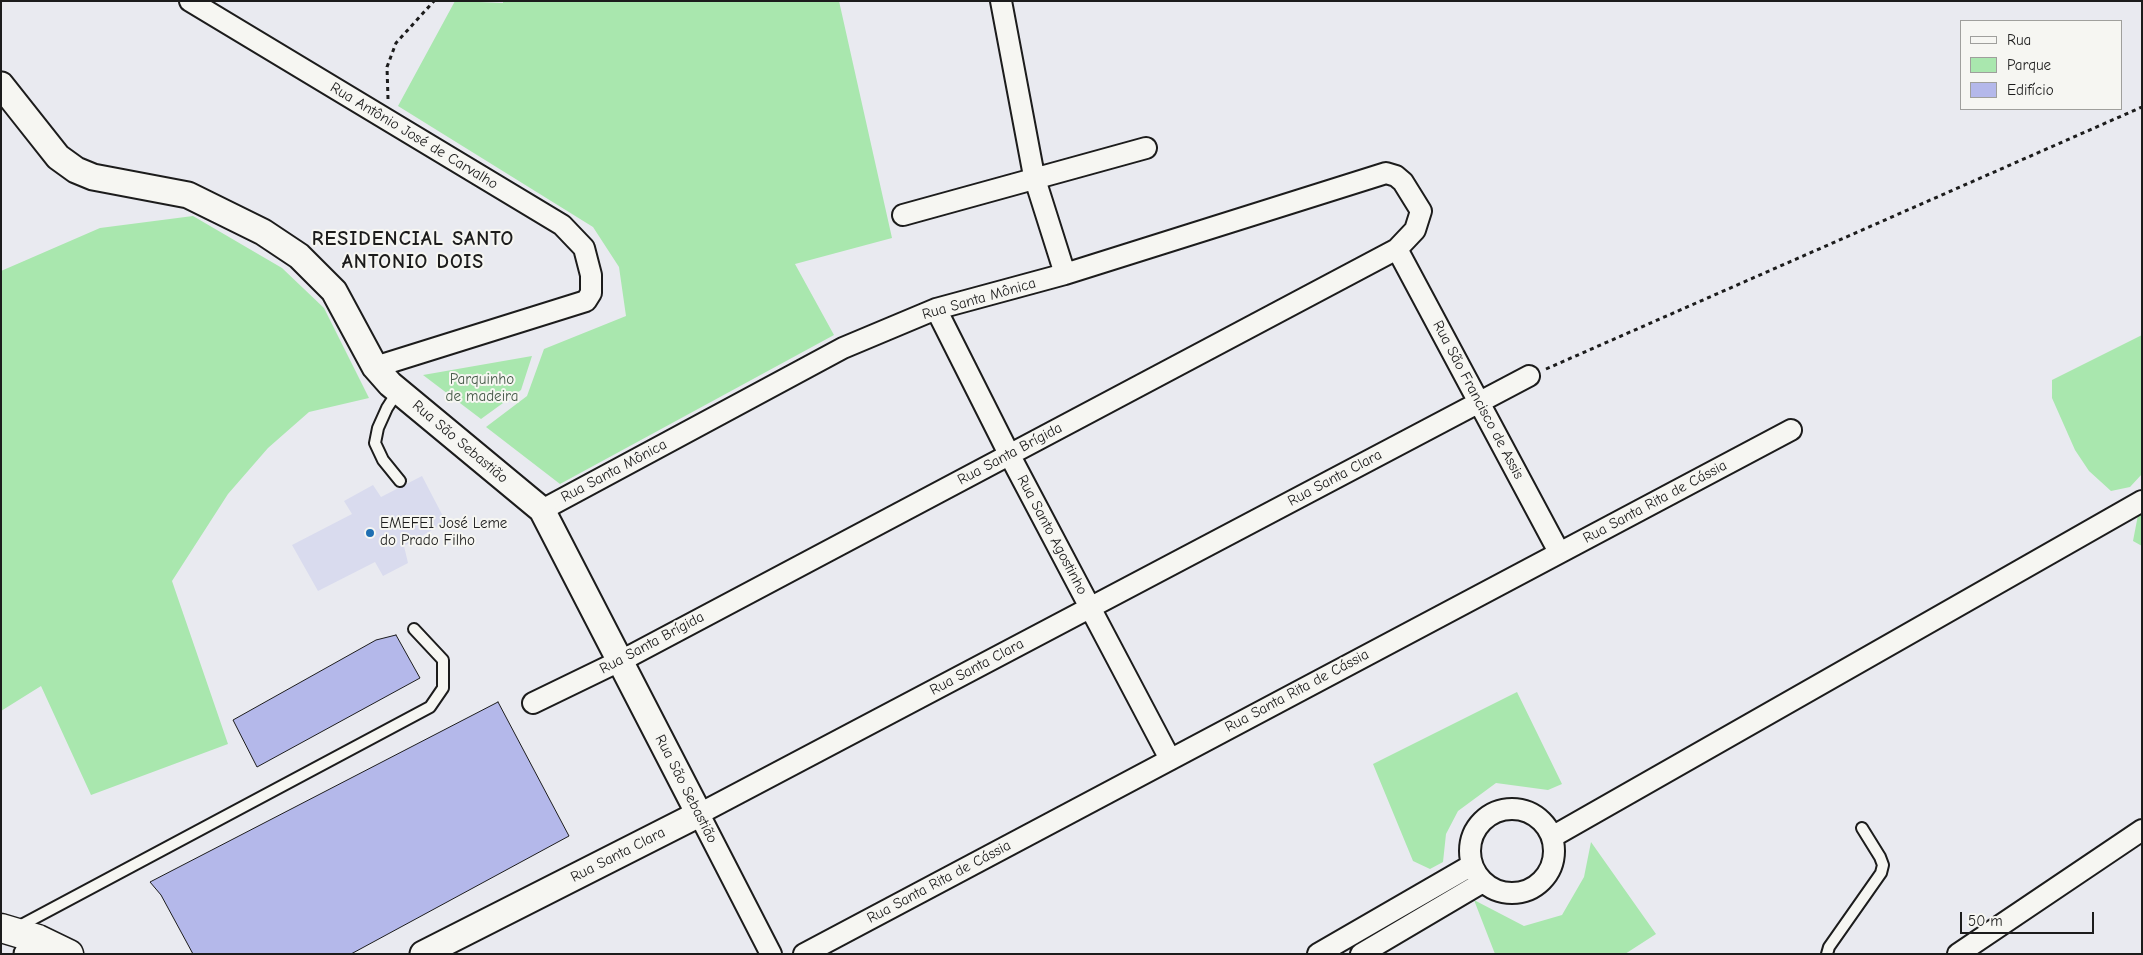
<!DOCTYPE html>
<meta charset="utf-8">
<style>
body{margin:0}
#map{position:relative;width:2143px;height:955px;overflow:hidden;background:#e9eaf0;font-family:"Comic Neue",sans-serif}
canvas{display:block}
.frame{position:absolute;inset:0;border:2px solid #1c1c1c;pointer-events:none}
.legend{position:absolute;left:1960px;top:20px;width:162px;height:90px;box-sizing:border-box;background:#f6f6f2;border:1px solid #9f9f9c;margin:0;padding:6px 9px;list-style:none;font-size:15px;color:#1c1c1c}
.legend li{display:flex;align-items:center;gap:10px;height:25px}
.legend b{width:25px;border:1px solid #9f9f9c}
.scale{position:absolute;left:1960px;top:912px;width:134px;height:22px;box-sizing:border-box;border:2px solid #1c1c1c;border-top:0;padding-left:6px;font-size:15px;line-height:18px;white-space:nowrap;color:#1c1c1c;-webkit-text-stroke:4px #f6f6f2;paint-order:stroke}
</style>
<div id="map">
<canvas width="2143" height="955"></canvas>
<div class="frame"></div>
<ul class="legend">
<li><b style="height:6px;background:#f6f6f2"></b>Rua</li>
<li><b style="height:14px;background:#a9e7ae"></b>Parque</li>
<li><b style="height:14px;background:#b4b8ea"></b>Edifício</li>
</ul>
<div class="scale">50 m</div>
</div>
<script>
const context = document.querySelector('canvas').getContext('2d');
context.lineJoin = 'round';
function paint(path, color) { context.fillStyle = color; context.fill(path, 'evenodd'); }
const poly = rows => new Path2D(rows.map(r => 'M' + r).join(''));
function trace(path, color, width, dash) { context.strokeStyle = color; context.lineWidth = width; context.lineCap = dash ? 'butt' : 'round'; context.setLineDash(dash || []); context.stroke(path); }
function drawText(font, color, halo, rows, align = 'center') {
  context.font = font + ' "Comic Neue",sans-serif'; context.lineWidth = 4; context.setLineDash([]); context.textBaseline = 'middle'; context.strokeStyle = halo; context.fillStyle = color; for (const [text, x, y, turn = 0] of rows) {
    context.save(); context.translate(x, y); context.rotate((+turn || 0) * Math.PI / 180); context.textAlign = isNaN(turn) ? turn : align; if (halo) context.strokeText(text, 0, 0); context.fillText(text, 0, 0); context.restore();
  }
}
const built = poly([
 [422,476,446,522,404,546,408,563,383,576,375,562,318,591,292,545,352,514,344,501,373,485,381,497]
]);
const green = poly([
 [455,1,503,3,503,1,839,1,892,238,795,264,834,335,560,484,486,427,527,396,544,349,626,316,619,267,593,227,398,106],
 [193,216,282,268,324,308,369,398,309,412,268,448,228,494,172,581,228,744,91,795,41,686,1,711,1,271,100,228],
 [2142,335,2142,474,2130,487,2111,491,2089,471,2075,450,2052,398,2052,380],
 [532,356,521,390,481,419,423,375],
 [2142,513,2142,546,2133,541,2138,515],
 [1517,692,1562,784,1548,790,1496,783,1458,811,1446,834,1443,862,1430,869,1413,861,1373,764],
 [1591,842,1656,934,1625,954,1495,954,1474,900,1524,926,1562,915,1584,877]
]);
const building = poly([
 [396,635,420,678,257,767,233,720,376,640,396,635],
 [498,702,569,836,351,954,193,954,161,895,150,882,498,702]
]);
const path = poly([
 [388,99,387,67,396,43,434,1],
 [1546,369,2142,107]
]);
const service = poly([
 [398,391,387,408,378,428,375,443,383,460,400,481],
 [16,928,430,707,443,688,443,660,414,629],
 [1827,954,1829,947,1881,873,1883,865,1880,857,1862,828]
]);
const minor = poly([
 [190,1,562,225,584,248,591,275,591,293,586,301,375,367],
 [1001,1,1034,176,1065,274],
 [903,215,1146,148],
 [1397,249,1559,552],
 [936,309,1009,454,1170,759],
 [533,703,632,655,1397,249,1415,230,1421,211,1403,182,1396,176,1386,173,1065,274,936,309,843,348,542,510],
 '1470 851a42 42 0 1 1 84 0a42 42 0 1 1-84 0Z',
 [1552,837,2142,501],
 [771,954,699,814,1529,376],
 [804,954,1791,430],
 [1318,954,1472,865],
 [1361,954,1483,882],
 [1958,954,2142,830]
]);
const tertiary = poly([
 [1,85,58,157,76,170,93,177,188,195,263,232,299,256,334,291,375,367,390,384,542,510,699,814,423,954],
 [27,954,38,939]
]);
const secondary = poly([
 [1,928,38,939,69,954]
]);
const markers = [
 [370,533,5,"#1f6fb2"]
];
const streetNames = [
 ["Rua Antônio José de Carvalho",414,136,31],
 ["Rua Santa Mônica",979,299,-16],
 ["Rua São Francisco de Assis",1478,400,62],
 ["Rua São Sebastião",460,442,40],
 ["Rua Santa Brígida",1010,454,-28],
 ["Rua Santa Mônica",614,471,-28],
 ["Rua Santa Clara",1335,478,-28],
 ["Rua Santa Rita de Cássia",1655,502,-28],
 ["Rua Santo Agostinho",1052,535,62],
 ["Rua Santa Brígida",652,643,-28],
 ["Rua Santa Clara",977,667,-28],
 ["Rua Santa Rita de Cássia",1297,691,-28],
 ["Rua São Sebastião",686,789,63],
 ["Rua Santa Clara",618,855,-27],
 ["Rua Santa Rita de Cássia",939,882,-28]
];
const parkNames = [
 ["Parquinho",482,380],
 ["de madeira",482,397]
];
const poiNames = [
 ["EMEFEI José Leme",380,524],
 ["do Prado Filho",380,541]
];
const districtNames = [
 ["RESIDENCIAL SANTO",413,239],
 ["ANTONIO DOIS",413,262]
];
paint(built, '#d9dbee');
paint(green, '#a9e7ae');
paint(building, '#b4b8ea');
trace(building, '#1c1c1c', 1);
trace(service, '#1c1c1c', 14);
trace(minor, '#1c1c1c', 24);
trace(tertiary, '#1c1c1c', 29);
trace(secondary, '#1c1c1c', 31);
trace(path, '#1c1c1c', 3, [4, 4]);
trace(service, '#f6f6f2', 10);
trace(minor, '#f6f6f2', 20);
trace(tertiary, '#f6f6f2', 25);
trace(secondary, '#f6f6f2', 28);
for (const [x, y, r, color] of markers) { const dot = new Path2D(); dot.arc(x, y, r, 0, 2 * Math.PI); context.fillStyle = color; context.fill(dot); trace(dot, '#f6f6f2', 2); }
drawText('15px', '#1c1c1c', '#f6f6f2', streetNames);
drawText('15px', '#465948', '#f6f6f2', parkNames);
drawText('15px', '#1c1c1c', '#f6f6f2', poiNames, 'left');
context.letterSpacing = '1px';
drawText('bold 20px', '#1c1c1c', '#f6f6f2', districtNames);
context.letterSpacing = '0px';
</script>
